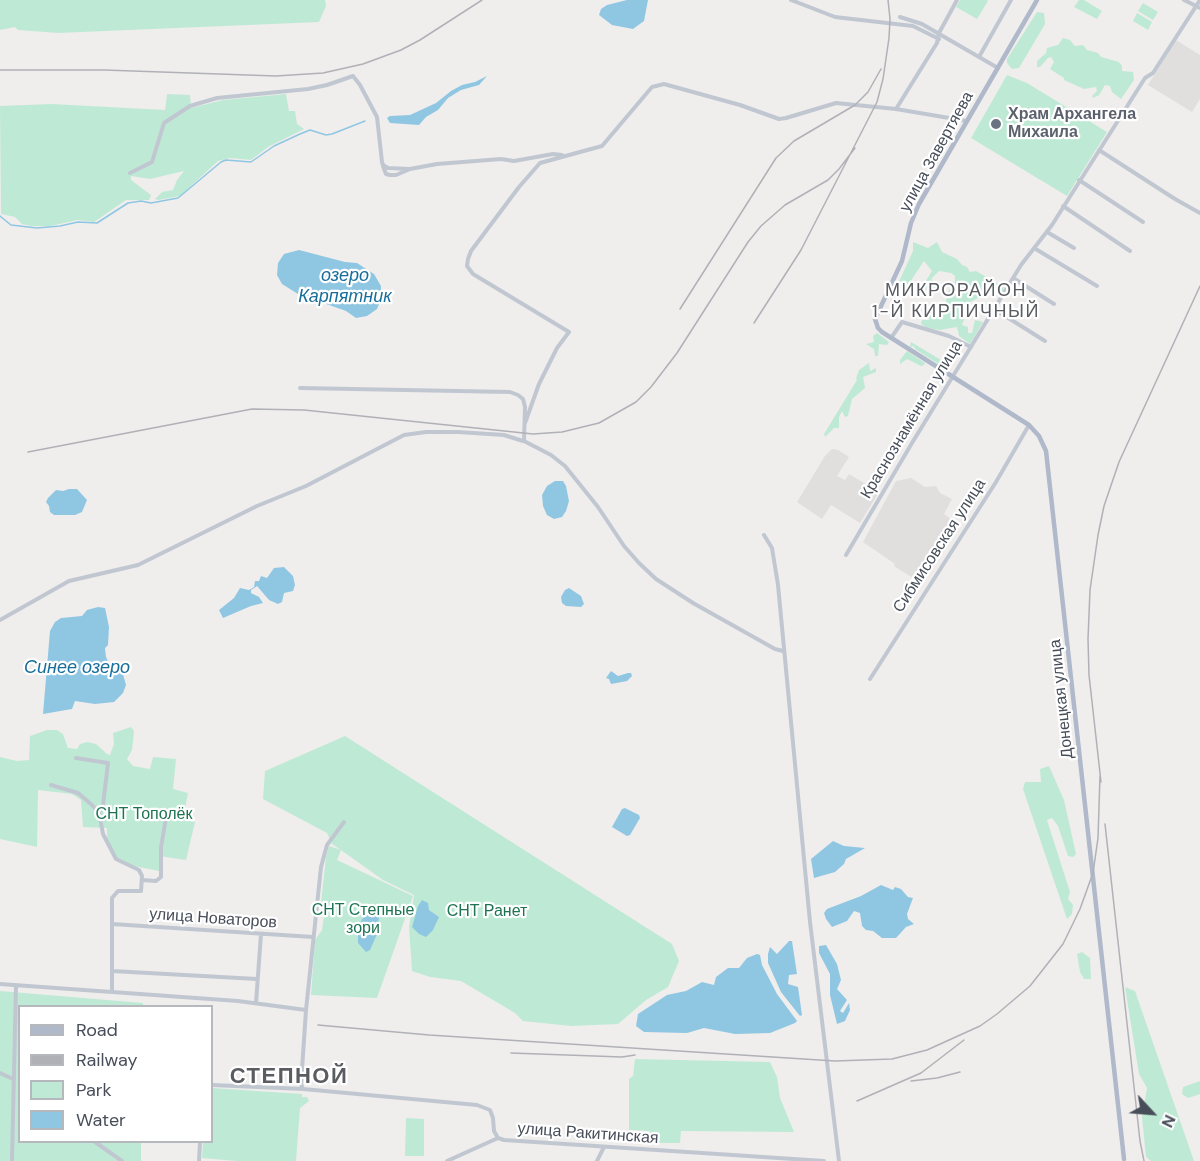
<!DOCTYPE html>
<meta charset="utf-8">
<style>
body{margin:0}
#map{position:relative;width:1200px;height:1161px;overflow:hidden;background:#f0eded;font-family:"DM Sans",sans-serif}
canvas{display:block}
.legend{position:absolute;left:18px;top:1005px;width:195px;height:138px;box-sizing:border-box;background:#fff;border:2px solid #b5b8bd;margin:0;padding:8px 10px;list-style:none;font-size:18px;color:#474e59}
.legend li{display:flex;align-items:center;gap:12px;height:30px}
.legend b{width:30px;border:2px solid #b5b8bd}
.north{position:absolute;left:1122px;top:1083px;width:60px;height:60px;-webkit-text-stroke:4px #fff;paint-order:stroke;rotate:116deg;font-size:16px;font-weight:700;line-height:24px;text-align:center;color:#474e59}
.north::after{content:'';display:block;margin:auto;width:21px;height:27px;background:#474e59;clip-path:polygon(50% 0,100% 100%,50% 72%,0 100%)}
</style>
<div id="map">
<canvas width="1200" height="1161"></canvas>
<ul class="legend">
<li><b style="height:8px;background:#afb9ca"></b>Road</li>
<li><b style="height:8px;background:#b0b1b7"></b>Railway</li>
<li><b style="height:16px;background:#beead5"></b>Park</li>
<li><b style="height:16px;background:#8fc7e3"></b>Water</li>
</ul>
<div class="north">N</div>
</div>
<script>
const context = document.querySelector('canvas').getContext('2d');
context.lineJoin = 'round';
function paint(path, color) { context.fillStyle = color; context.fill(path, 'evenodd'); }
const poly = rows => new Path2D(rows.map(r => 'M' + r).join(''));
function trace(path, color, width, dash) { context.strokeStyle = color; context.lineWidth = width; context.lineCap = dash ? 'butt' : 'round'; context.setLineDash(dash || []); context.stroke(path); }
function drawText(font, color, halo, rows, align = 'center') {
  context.font = font + ' "DM Sans",sans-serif'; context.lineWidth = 4.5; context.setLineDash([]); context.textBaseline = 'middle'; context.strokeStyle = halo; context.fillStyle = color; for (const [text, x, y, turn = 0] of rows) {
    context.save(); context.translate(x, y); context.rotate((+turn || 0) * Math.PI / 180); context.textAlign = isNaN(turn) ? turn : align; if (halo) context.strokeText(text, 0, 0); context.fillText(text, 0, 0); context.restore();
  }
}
const education = poly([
 [1176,40,1200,55,1200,99,1192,112,1148,85],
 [832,449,838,450,849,457,837,476,845,480,849,474,879,492,860,523,831,505,822,519,797,502,825,456],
 [911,478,925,487,936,486,940,493,952,499,944,514,956,523,921,583,894,566,895,564,863,542,896,481]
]);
const green = poly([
 [0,0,325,0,326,6,319,22,58,33,18,30,15,27,0,30],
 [960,0,987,0,988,1,977,19,956,7],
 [1079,0,1084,0,1102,11,1097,19,1074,7],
 [1143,3,1158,12,1153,20,1138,11],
 [1037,12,1044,13,1045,24,1019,68,1012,69,1007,63,1007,59],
 [1137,13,1152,22,1148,30,1133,21],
 [1063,38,1070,40,1075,46,1083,45,1087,50,1098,53,1101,57,1119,62,1122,66,1122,71,1133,72,1134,80,1121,99,1112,92,1110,86,1105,85,1099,95,1093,98,1092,96,1097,91,1096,87,1084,89,1064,80,1064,78,1050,69,1054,62,1051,57,1048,58,1040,67,1037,67,1037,61,1046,53,1047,48,1058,45],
 [1007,75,1027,83,1107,132,1067,196,971,138],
 [167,94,190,95,191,108,223,100,286,94,289,111,295,111,297,124,304,129,268,147,251,160,230,158,218,161,180,196,158,200,155,199,162,192,173,190,177,180,184,171,150,179,131,176,131,180,151,195,149,200,126,200,94,222,78,220,50,226,31,226,22,224,15,217,1,214,0,106,52,104,165,110],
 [913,242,928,248,937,242,942,252,957,259,962,265,967,267,970,272,976,271,1004,287,1003,291,998,296,994,290,985,288,982,290,980,297,966,304,967,312,962,325,968,327,968,333,972,333,975,320,983,322,970,344,959,336,957,327,940,330,927,328,921,324,922,320,930,320,923,314,923,308,942,306,946,302,947,294,955,281,955,276,951,273,939,271,931,279,939,284,938,287,934,289,927,287,923,295,918,298,917,295,932,271,924,261,906,288,903,287,898,293,898,302,894,303,891,299,913,251],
 [877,333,889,342,887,345,879,344,878,356,875,356,874,349,866,344,874,342,873,336],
 [911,342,951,366,951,368,946,369,915,349,914,346,910,347],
 [907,351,925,363,924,365,921,366,907,359,900,364,900,360],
 [869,363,870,371,876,368,876,372,863,377,865,388,852,399,848,416,845,417,842,411,839,417,839,428,834,428,825,437,824,434,857,380,856,378,859,370],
 [131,727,134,731,132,750,127,759,133,766,150,769,153,757,176,759,173,789,188,793,183,819,195,822,186,860,159,856,159,871,134,866,117,859,107,840,107,828,83,827,81,800,72,794,38,790,37,847,0,839,0,757,17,761,29,760,30,736,47,730,57,730,63,734,68,748,77,749,80,744,87,742,96,744,107,754,110,755,114,744,113,733],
 [345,736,672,944,679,961,668,987,646,1000,618,1024,571,1026,523,1021,515,1013,461,981,430,977,412,971,409,927,414,895,383,880,341,850,337,860,413,896,377,998,311,995,315,940,322,930,324,916,320,912,326,857,329,846,341,850,332,844,327,833,263,799,265,771],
 [1049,766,1064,800,1076,854,1073,857,1068,856,1058,826,1052,818,1047,820,1070,892,1068,899,1073,905,1072,914,1067,919,1023,789,1025,782,1041,782,1040,769],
 [1082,952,1090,958,1091,979,1084,979,1080,972,1077,954],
 [1125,987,1135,991,1194,1161,1151,1161,1146,1157,1142,1117,1147,1088,1139,1074],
 [0,991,143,1003,143,1006,20,1006,20,1142,141,1142,141,1161,0,1161],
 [635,1059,770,1062,777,1077,780,1098,794,1132,681,1131,680,1143,650,1143,650,1131,629,1130,629,1079,633,1076],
 [1200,1081,1200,1094,1188,1098,1182,1094,1183,1087],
 [212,1088,302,1094,302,1097,307,1097,309,1101,300,1108,296,1161,236,1161,202,1158,203,1142,212,1142],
 [406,1118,424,1119,424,1156,405,1156]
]);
const water = poly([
 [627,0,648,0,644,21,633,29,612,25,599,15,601,9,607,5],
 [487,76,479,85,461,90,448,98,438,110,426,117,419,125,390,123,387,118,390,116,410,115,436,103,451,91,462,85,475,82],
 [299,250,345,262,357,263,374,274,381,286,381,299,377,309,367,316,356,318,346,311,298,294,282,284,277,275,278,263,284,254],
 [555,481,563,481,566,486,569,501,566,511,562,517,554,519,547,515,543,506,542,495,547,486],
 [69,489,77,489,87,500,82,512,75,515,54,515,50,512,49,506,46,502,48,498,56,490,63,491],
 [284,567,293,576,295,585,293,591,284,593,282,602,278,604,269,600,257,586,251,590,251,593,259,597,263,603,251,606,223,618,219,610,234,598,240,588,249,590,254,587,255,581,259,581,261,576,267,578,274,568],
 [569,588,581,596,584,604,581,607,566,606,562,603,561,597,565,590],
 [98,607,105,608,109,627,108,645,105,648,106,657,109,663,121,667,126,685,123,693,114,702,95,704,75,701,72,709,43,714,50,631,55,622,61,618,82,616,87,610],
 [611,671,618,676,628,673,631,673,632,676,627,681,611,684,609,679,606,678],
 [625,808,639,815,640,818,630,835,627,836,612,827,622,809],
 [833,841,844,846,865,848,846,859,844,864,835,872,814,878,811,859],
 [881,885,893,890,895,887,901,889,908,897,913,898,907,914,908,919,914,924,906,927,896,938,882,938,873,931,866,930,862,926,860,913,854,911,847,921,832,927,826,919,824,913,827,909,861,896],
 [422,900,428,903,429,910,439,917,433,930,426,937,419,934,412,927,418,906],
 [372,911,379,916,378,932,370,950,366,952,358,943,358,929,362,919],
 [789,941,792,941,797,974,789,975,788,984,798,987,802,1015,800,1016,781,992,768,963,768,954,770,947,777,954],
 [826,945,837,964,841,980,837,989,847,1000,840,1011,843,1013,849,1003,850,1010,845,1021,837,1024,830,995,830,974,819,953,819,946],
 [757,954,760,955,762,965,777,994,797,1021,795,1023,770,1033,735,1034,704,1028,687,1033,644,1032,636,1026,638,1014,667,995,686,991,702,982,714,985,716,977,728,968,739,968,747,958]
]);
const stream = poly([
 [0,216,11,225,37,228,60,226,78,222,97,223,128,203,141,201,151,203,178,198,221,162,226,160,251,162,274,146,300,134,310,130,326,135,332,134,365,121]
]);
const minor = poly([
 [791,0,835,17,913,26,939,39],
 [1184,0,1200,8],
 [900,17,922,24,998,68],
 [979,57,1011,0],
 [896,109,937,43,939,33,957,0],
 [1099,150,1175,199,1200,213],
 [383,166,386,174,390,175,396,175,410,169],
 [130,173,152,162,164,123,190,106,217,98,308,89,327,85,353,76,360,85,377,117,382,162,383,165,388,168,410,169,437,164,501,159,514,161,553,154,562,155],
 [1079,180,1143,222],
 [1063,206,1130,251],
 [1047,232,1074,248],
 [1034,248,1097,286],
 [1013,278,1054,304],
 [994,309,1045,341],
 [891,338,902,322,949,336,971,347],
 [300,388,510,392,518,395,523,399,525,407,524,441,551,455,565,466,598,507,624,546,639,563,656,579,693,603,775,649,783,651],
 [525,423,539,384,557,348,569,332,473,274,467,266,468,259,471,251,519,187,540,163,602,146,652,87,664,84,740,105,779,119,786,118,836,103,896,109,967,121],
 [764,535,772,548,778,585,810,922,839,1161],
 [846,555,912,443,1021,265,1052,225,1145,78,1153,73,1200,0],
 [0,620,69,581,138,565,257,506,306,486,404,435,426,432,458,432,504,435,523,441],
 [870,679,996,482,1029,425],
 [76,758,108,763,103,805,99,813],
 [51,785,78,793,91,804,99,813,103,834,116,859,139,870,142,876,141,891,118,891,112,898,112,991],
 [142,880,156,881,161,877,161,847,166,818],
 [112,924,313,937],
 [112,971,257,979],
 [0,984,238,1001,306,1010],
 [256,1003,261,934],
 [0,1073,13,1079],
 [212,1085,303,1089,477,1105,490,1110,493,1118,494,1131,498,1138,504,1140,824,1161],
 [303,1089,301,1084,306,1010,321,867,327,845,344,822],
 [95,1142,122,1161],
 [12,1161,16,985],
 [199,1161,200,1142],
 [447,1161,498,1138],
 [597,1161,604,1147]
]);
const major = poly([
 [1037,0,919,204,911,223,902,261,875,319,878,328,882,332,1029,425,1039,436,1046,451,1124,1159]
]);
const rail = poly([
 [0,70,104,70,276,76,323,73,363,64,401,50,420,40,482,0],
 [680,309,776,158,794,141,855,105,868,92,881,69],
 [754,323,801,250,877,102,883,79,889,38,890,19,888,0],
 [28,452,252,409,304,410,533,434,562,432,599,423,636,402,651,387,677,353,748,242,761,226,785,205,828,180,839,169,855,148],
 [1101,782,1089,675,1088,639,1090,590,1098,535,1104,506,1119,462,1200,286],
 [1105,824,1140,1141,1144,1161],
 [318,1025,429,1035,835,1061,892,1059,927,1050,980,1026,997,1014,1030,986,1063,944,1080,909,1093,873,1098,838,1100,776],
 [511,1053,622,1057,635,1055],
 [911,1081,937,1078,960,1072],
 [857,1101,921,1073,964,1040]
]);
const markers = [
 [996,124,6,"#6b7280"]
];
const worshipNames = [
 ["Храм Архангела",1008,115],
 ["Михаила",1008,133]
];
const streetNames = [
 ["улица Завертяева",937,152,-61],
 ["Краснознамённая улица",912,420,-59],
 ["Сибмисовская улица",940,546,-57],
 ["Донецкая улица",1062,699,-96],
 ["улица Новаторов",213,919,4],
 ["улица Ракитинская",588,1134,4]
];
const parkNames = [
 ["СНТ Тополёк",144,815],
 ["СНТ Степные",363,911],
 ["зори",363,929],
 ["СНТ Ранет",487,912]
];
const waterNames = [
 ["озеро",345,276],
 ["Карпятник",345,297],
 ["Синее озеро",77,668]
];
const neighbourhoodNames = [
 ["МИКРОРАЙОН",956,291],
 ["1-Й КИРПИЧНЫЙ",956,312]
];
const districtNames = [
 ["СТЕПНОЙ",289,1077]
];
paint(education, '#e0dfde');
paint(green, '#beead5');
paint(water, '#8fc7e3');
trace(stream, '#8fc7e3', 1.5);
trace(minor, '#c1c7d1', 4);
trace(major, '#afb9ca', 4.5);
trace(rail, '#b0b1b7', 1.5);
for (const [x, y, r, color] of markers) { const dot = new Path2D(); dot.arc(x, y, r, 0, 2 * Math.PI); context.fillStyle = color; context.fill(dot); trace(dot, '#fff', 2); }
drawText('bold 16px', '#5b616d', '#fff', worshipNames, 'left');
drawText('16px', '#474e59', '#fff', streetNames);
drawText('16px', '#1e7354', '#fff', parkNames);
drawText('italic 18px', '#186e9a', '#fff', waterNames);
context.letterSpacing = '1.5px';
drawText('18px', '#5a5c61', '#fff', neighbourhoodNames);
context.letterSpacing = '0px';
context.letterSpacing = '1.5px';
drawText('bold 22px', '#5a5c61', '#fff', districtNames);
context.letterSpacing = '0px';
</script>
